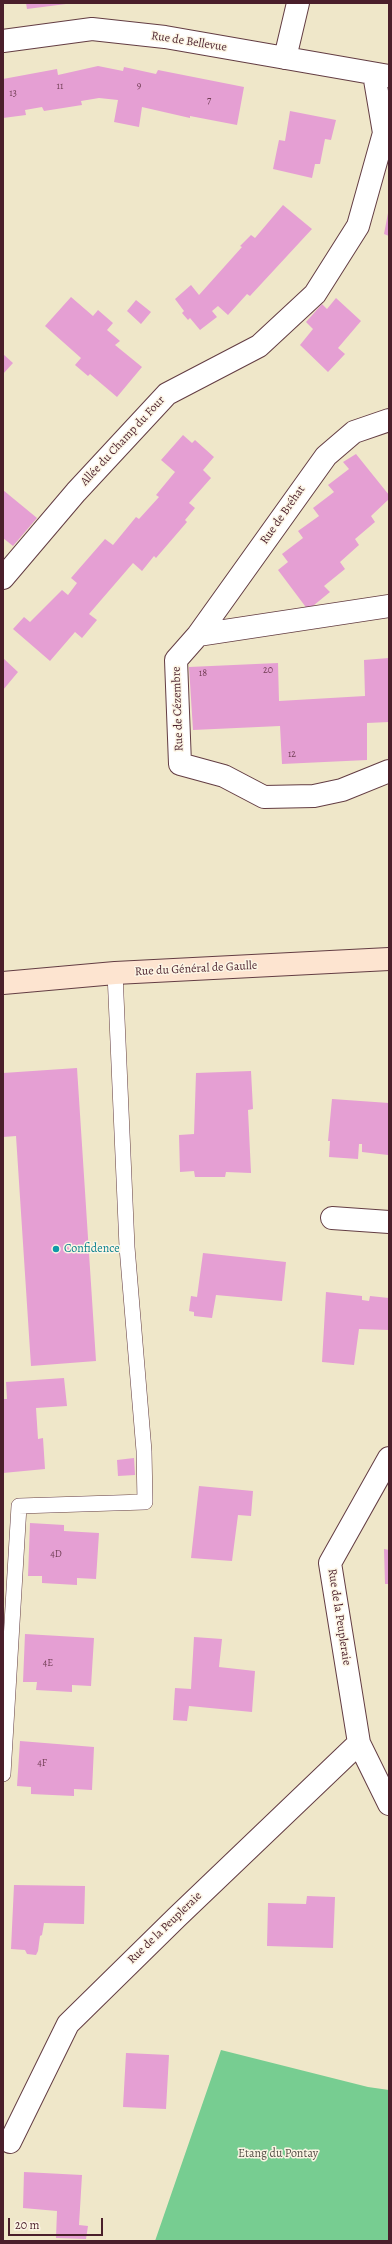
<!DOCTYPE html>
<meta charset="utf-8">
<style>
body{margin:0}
#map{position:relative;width:392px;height:2244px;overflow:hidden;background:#efe7c9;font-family:Alegreya,serif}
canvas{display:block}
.frame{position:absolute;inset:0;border:4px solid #4a1f2b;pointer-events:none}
.scale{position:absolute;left:8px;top:2218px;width:95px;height:18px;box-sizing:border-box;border:2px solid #4a1f2b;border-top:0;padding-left:5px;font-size:12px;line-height:14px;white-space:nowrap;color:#4a1f2b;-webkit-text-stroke:3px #fcf5e5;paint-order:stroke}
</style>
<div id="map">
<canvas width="392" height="2244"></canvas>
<div class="frame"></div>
<div class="scale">20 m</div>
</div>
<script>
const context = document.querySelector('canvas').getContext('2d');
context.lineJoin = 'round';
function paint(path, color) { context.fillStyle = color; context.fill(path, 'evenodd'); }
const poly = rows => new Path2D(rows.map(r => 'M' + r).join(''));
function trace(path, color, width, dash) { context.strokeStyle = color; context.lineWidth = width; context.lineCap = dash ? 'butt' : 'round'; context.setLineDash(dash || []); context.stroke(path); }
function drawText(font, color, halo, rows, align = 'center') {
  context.font = font + ' Alegreya,serif'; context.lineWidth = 3; context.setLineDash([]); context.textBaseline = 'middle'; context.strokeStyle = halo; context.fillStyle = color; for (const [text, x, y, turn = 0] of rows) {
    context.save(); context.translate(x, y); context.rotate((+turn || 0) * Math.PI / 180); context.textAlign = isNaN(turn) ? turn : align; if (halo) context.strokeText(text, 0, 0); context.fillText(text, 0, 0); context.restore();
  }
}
const green = poly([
 [221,2050,368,2087,389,2090,389,2241,155,2241]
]);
const building = poly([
 [26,3,66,3,66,4,27,9],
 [98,66,123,71,124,67,156,74,158,70,244,87,237,125,190,116,190,118,142,107,139,127,114,122,118,100,99,98,81,101,82,105,44,111,42,107,25,110,26,115,3,118,3,79,57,69,58,75],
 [290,111,336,120,331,140,325,139,320,164,315,164,312,178,273,169,279,140,285,141],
 [283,205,312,229,250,296,247,294,228,315,218,306,212,311,217,317,200,330,190,318,188,320,182,313,184,311,175,299,191,285,199,295,242,247,240,246,251,235,255,238],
 [388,213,389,213,389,236,384,234],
 [71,297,93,316,98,310,113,323,107,330,120,341,115,345,142,367,117,397,90,374,88,376,75,365,81,358,45,326],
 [336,298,361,321,338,348,345,354,328,372,300,345,313,329,306,322,322,304,327,309],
 [136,300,151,312,141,324,127,311],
 [3,354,13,363,3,374],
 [183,435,192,443,195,440,214,457,203,470,211,478,189,503,195,508,185,520,187,522,156,558,154,556,142,571,133,563,89,614,97,620,82,638,75,632,50,661,13,629,24,617,30,622,62,590,68,595,77,583,71,578,105,539,113,545,136,517,139,519,159,497,156,495,175,472,161,460],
 [356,454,389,495,389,499,371,516,375,522,355,539,359,545,340,562,345,569,324,586,330,592,308,610,278,570,288,562,282,554,303,538,298,531,319,516,313,508,334,492,328,485,349,469,343,462],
 [3,490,37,518,13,546,3,538],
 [3,658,18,672,3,690],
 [389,658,389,722,367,723,367,760,282,764,280,726,193,730,189,667,278,663,279,701,365,696,364,660],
 [77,1068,96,1361,31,1366,16,1136,3,1137,3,1073],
 [251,1071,253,1109,248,1110,251,1173,226,1172,225,1177,195,1177,194,1171,180,1172,179,1135,194,1134,196,1073],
 [332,1099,389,1103,388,1155,362,1152,362,1144,359,1144,358,1159,329,1157,330,1141,328,1141],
 [203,1253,286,1262,282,1301,216,1295,212,1318,194,1316,194,1312,189,1311,191,1296,197,1297],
 [326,1292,362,1296,362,1300,369,1301,370,1296,389,1298,389,1330,359,1329,354,1365,322,1362],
 [64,1378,67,1406,36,1408,38,1439,43,1438,45,1469,3,1473,3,1399,7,1399,6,1382],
 [134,1458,135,1475,118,1476,117,1460],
 [199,1486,253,1491,251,1516,238,1515,232,1561,191,1558],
 [30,1523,64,1525,64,1531,99,1533,96,1579,77,1578,77,1585,42,1583,42,1576,28,1576],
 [384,1549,389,1550,389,1584,385,1584],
 [25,1634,94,1638,91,1686,72,1685,72,1692,36,1690,37,1682,23,1682],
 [194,1637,222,1639,219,1667,255,1671,252,1712,189,1706,187,1721,173,1720,175,1688,191,1689],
 [20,1741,94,1747,92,1790,74,1789,74,1796,31,1794,31,1787,17,1786],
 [14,1885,85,1886,84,1924,44,1923,42,1935,40,1936,38,1951,36,1955,27,1954,25,1950,11,1949],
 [307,1896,335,1897,333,1948,267,1946,268,1903,306,1904],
 [126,2053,169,2055,166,2109,123,2107],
 [24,2172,82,2175,79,2225,88,2226,86,2239,56,2238,57,2211,23,2208]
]);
const service = poly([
 [3,1774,19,1506,145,1502,144,1451,127,1247,115,973]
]);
const minor = poly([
 [3,41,92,29,165,37,389,76],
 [285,58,298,3],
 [374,74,384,133,389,134],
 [3,578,76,492,167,394,259,346,315,294,358,226,384,133],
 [389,606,198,635,176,660,180,764,224,776,264,797,314,796,342,790,389,771],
 [198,635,326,456,354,432,389,420],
 [332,1218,389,1222],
 [359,1743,389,1804],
 [10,2142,68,2024,177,1917,359,1743,330,1563,389,1458]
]);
const secondary = poly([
 [3,983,115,973,389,959]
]);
const markers = [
 [56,1249,4,"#0f9aa8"]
];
const numberNames = [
 ["9",139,86],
 ["11",60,87],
 ["13",13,94],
 ["7",209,101],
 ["20",268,671],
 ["18",203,674],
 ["12",292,755],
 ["4D",56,1555],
 ["4E",48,1664],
 ["4F",42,1764]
];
const streetNames = [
 ["Rue de Bellevue",189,42,9],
 ["Allée du Champ du Four",123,441,-47],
 ["Rue de Bréhat",283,515,-55],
 ["Rue de Cézembre",178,709,-92],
 ["Rue du Général de Gaulle",196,969,-3],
 ["Rue de la Peupleraie",339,1617,81],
 ["Rue de la Peupleraie",165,1928,-44]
];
const cultureNames = [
 ["Confidence",64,1249]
];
const parkNames = [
 ["Etang du Pontay",278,2154]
];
paint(green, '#77cd91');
paint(building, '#e59fd3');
trace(service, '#633d43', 16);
trace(minor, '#633d43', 24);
trace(secondary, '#633d43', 24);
trace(service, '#fff', 15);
trace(minor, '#fff', 22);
trace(secondary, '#fde4d0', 22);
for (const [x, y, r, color] of markers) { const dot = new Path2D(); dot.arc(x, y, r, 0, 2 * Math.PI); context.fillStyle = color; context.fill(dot); trace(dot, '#fcf5e5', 1.5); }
drawText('10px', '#713f55', null, numberNames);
drawText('12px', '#4a1f2b', '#fcf5e5', streetNames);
drawText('12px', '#0d838f', '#fcf5e5', cultureNames, 'left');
drawText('12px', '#58534a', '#fcf5e5', parkNames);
</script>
